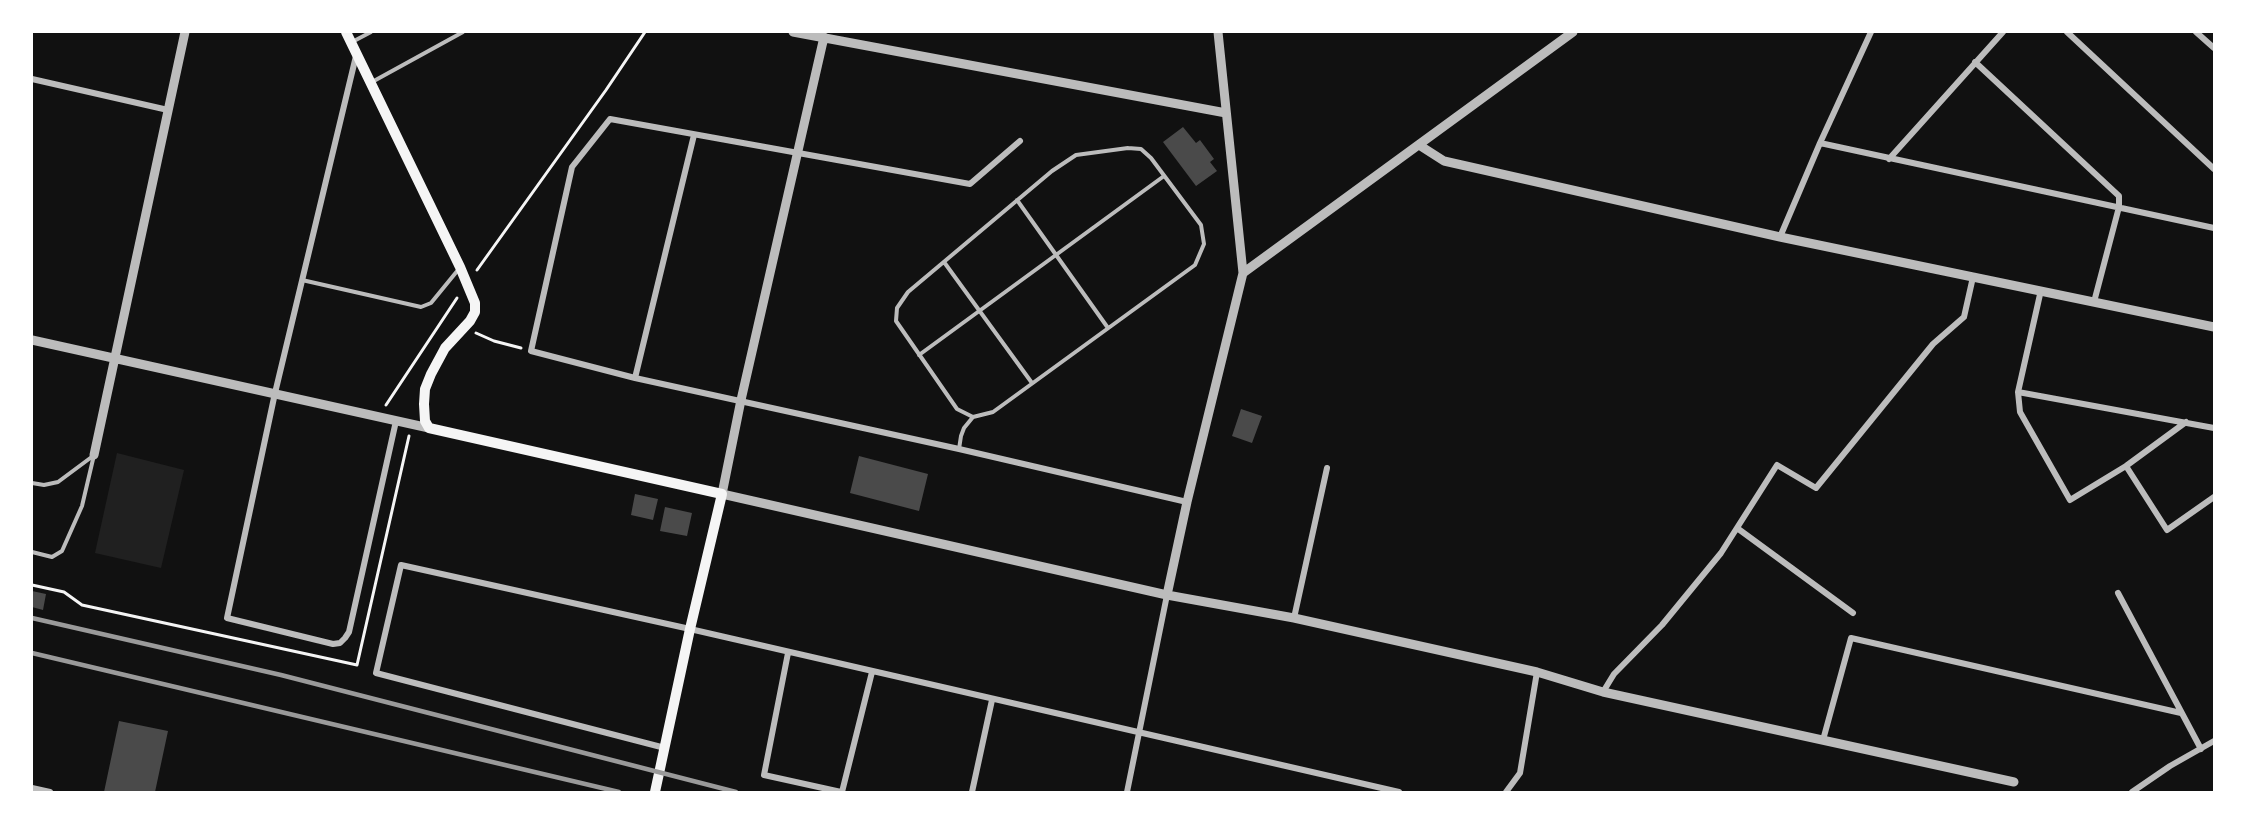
<!DOCTYPE html>
<style>
body{margin:0}
#map{position:relative;width:2246px;height:824px;overflow:hidden;background:#111;font-family:"Space Grotesk",sans-serif}
canvas{display:block}
.frame{position:absolute;inset:0;border:33px solid #fff;pointer-events:none}
</style>
<div id="map">
<canvas width="2246" height="824"></canvas>
<div class="frame"></div>
</div>
<script>
const context = document.querySelector('canvas').getContext('2d');
context.lineJoin = 'round';
function paint(path, color) { context.fillStyle = color; context.fill(path, 'evenodd'); }
const poly = rows => new Path2D(rows.map(r => 'M' + r).join(''));
function trace(path, color, width, dash) { context.strokeStyle = color; context.lineWidth = width; context.lineCap = dash ? 'butt' : 'round'; context.setLineDash(dash || []); context.stroke(path); }
const green = poly([
 [117,453,184,470,161,568,95,553]
]);
const building = poly([
 [1183,127,1196,143,1200,140,1214,159,1210,162,1217,171,1196,186,1163,142],
 [1241,409,1262,416,1252,443,1232,436],
 [859,456,928,474,919,511,850,493],
 [635,494,658,499,653,520,631,515],
 [665,507,692,513,687,536,660,531],
 [32,591,46,594,43,610,32,607],
 [119,721,168,731,155,792,104,792]
]);
const path = poly([
 [477,270,606,90,645,32],
 [476,333,494,341,521,348],
 [386,405,457,298],
 [32,585,64,592,82,605,357,665,409,436]
]);
const service = poly([
 [352,42,371,32],
 [372,82,463,32],
 [1128,148,1141,149,1151,158,1201,225,1204,244,1195,265,993,412,973,417,957,409,896,321,897,308,908,292,1052,171,1076,155,1128,148],
 [1017,200,1108,328],
 [944,262,1032,383],
 [302,280,421,307,431,303,458,270],
 [919,355,1164,176],
 [959,449,961,436,964,428,973,417],
 [32,483,44,485,58,482,93,456],
 [32,552,52,557,62,551,82,506,94,455]
]);
const minor = poly([
 [2067,32,2214,169],
 [2196,32,2214,48],
 [356,56,275,393,227,618,333,644,340,643,345,638,349,632,396,421],
 [1975,62,2119,196,2119,207,2094,302],
 [32,79,168,110],
 [1020,141,970,184,610,119,572,167,531,351,635,378,959,449,1187,502],
 [1820,143,2214,228],
 [1889,159,2003,32],
 [1780,237,1820,143,1871,32],
 [2041,290,2018,392,2020,412,2070,500,2126,466,2186,422],
 [635,378,694,135],
 [2018,392,2214,428],
 [2126,466,2167,530,2214,497],
 [1737,528,1853,613],
 [2118,593,2201,749],
 [1294,618,1327,468],
 [788,653,764,775,841,792],
 [1603,692,1614,674,1662,625,1721,553,1777,465,1816,488,1933,344,1964,317,1973,277],
 [1823,740,1851,638,2181,713],
 [665,748,376,673,401,565,690,629,1399,792],
 [32,788,50,792],
 [842,792,872,672],
 [972,792,992,700],
 [1127,792,1167,595],
 [1506,792,1520,773,1537,672],
 [2132,792,2170,766,2214,741]
]);
const tertiary = poly([
 [793,32,1226,113],
 [1218,32,1243,273],
 [824,37,741,400,722,494,1167,595,1294,618,1537,672,1603,692,2014,782],
 [1419,145,1444,161,1780,237,2214,327],
 [32,340,429,428],
 [94,455,185,32],
 [1167,595,1187,502,1243,273,1573,32]
]);
const secondary = poly([
 [346,32,460,267,475,303,475,312,470,321,445,348,431,374,425,389,424,404,425,421,429,428,722,494,690,629,655,792]
]);
const rail = poly([
 [32,618,281,675,736,792],
 [32,653,619,792]
]);
paint(green, '#202020');
paint(building, '#4a4a4a');
trace(path, '#f5f5f5', 3);
trace(service, '#bcbcbc', 4);
trace(minor, '#bcbcbc', 6);
trace(tertiary, '#bcbcbc', 9);
trace(secondary, '#f5f5f5', 10);
trace(rail, '#9a9a9a', 4.5);
</script>
